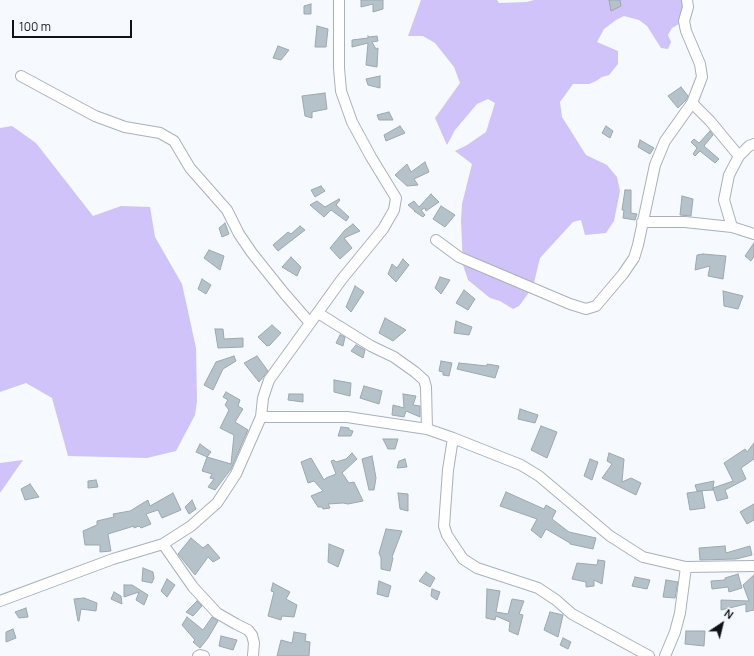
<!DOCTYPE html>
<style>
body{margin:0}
#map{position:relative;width:754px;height:656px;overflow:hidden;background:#f6f9fe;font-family:Manrope,sans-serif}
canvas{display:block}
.north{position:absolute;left:702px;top:604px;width:40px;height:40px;-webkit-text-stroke:3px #f6f9fe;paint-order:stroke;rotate:35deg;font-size:11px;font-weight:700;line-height:16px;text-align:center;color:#101316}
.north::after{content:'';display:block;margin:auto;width:14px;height:18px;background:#101316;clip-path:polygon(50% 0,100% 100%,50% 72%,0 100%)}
.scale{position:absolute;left:12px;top:20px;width:120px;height:18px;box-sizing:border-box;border:2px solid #101316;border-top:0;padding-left:5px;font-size:12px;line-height:14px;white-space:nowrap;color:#101316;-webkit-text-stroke:3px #f6f9fe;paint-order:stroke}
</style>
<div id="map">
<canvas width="754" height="656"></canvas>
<div class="north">N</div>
<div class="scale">100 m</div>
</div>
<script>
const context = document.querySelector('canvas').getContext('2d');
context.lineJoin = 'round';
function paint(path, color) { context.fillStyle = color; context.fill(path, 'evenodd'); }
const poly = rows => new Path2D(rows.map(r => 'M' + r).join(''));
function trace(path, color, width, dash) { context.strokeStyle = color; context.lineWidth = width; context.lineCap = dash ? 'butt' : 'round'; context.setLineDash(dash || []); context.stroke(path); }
const green = poly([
 [421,0,497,0,499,3,527,2,534,0,688,0,684,21,672,28,668,35,671,42,668,49,661,48,647,26,639,20,624,16,616,20,604,29,597,42,618,51,618,64,609,75,602,77,596,81,589,84,573,84,560,102,562,117,586,155,607,165,617,177,620,191,614,221,606,233,585,235,581,220,573,222,540,258,533,287,519,306,513,309,500,301,490,298,468,280,463,265,461,221,462,204,472,164,455,151,467,145,486,132,495,103,488,99,477,104,455,130,447,145,435,118,460,83,454,67,435,43,423,36,408,36],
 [12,126,36,143,93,216,121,206,150,207,155,237,182,284,196,348,197,401,195,415,176,451,147,458,68,456,52,398,26,383,0,392,0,128],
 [23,460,0,493,0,463]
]);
const building = poly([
 [361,0,383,0,383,9,373,12,373,4,361,7,361,0],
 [609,0,620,0,621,6,611,11,609,0],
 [311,4,311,14,304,14,304,6,311,4],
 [317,26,328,29,326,47,315,47,317,26],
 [368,36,369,37,377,36,378,41,372,42,376,49,378,48,377,67,366,65,368,43,352,47,352,40,368,38,368,36],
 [278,46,289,50,281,60,273,58,278,46],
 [380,76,380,88,368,85,366,79,380,76],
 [681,87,688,96,686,100,678,108,668,96,681,87],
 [325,93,327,109,312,112,312,118,305,116,302,96,325,93],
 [389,112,393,120,379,120,377,115,389,112],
 [400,126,405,133,386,141,384,135,400,126],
 [606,126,613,131,610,138,602,133,606,126],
 [710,131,713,135,704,146,719,159,715,163,700,151,695,156,693,154,697,148,691,142,694,139,699,143,710,131],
 [640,140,654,148,650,154,638,147,640,140],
 [425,162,429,172,414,179,418,185,407,186,395,175,407,164,411,172,425,162],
 [321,186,325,191,315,197,311,190,321,186],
 [625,190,631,190,631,213,637,214,635,220,623,218,624,210,622,210,625,190],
 [431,194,439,202,426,211,425,208,421,210,425,215,423,217,414,211,415,211,408,205,414,201,419,207,431,194],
 [682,196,693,199,691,216,680,215,682,196],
 [339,199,340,200,336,205,349,217,346,221,331,210,324,217,310,205,317,201,325,207,339,199],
 [441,206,455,215,445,227,433,219,441,206],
 [225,223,229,234,222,237,219,228,225,223],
 [353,224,360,231,344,238,352,248,340,259,330,248,345,230,353,224],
 [300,226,305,230,278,251,273,245,288,232,291,234,300,226],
 [754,243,754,256,751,261,745,256,754,243],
 [209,250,224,256,220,270,204,258,209,250],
 [703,254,726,256,723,279,708,276,710,266,695,270,697,255,703,254],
 [291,257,301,267,297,276,282,267,291,257],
 [403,259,409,265,396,282,388,274,392,264,397,268,403,259],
 [440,277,450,280,441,294,435,288,440,277],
 [202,279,211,285,206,294,198,289,202,279],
 [355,286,364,292,351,312,346,307,355,286],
 [464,290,475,299,468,310,456,303,464,290],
 [723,291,743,296,738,309,724,306,723,291],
 [385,318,406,330,393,341,379,333,385,318],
 [456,321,472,327,469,335,454,333,456,321],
 [272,325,281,333,270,345,267,346,258,337,272,325],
 [215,329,223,329,224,339,243,338,243,347,218,348,215,329],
 [340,335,345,337,343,346,336,343,340,335],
 [356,345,365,350,363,358,351,351,356,345],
 [234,356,236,361,223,369,213,390,204,385,216,362,234,356],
 [257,356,268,371,259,382,244,363,257,356],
 [441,361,452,363,449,376,443,375,443,372,439,371,441,361],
 [459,363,487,366,487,364,499,366,495,378,457,369,459,363],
 [334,380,351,383,350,396,334,392,334,380],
 [364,386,382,391,379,404,360,398,364,386],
 [226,392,240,400,238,406,243,409,235,422,248,430,231,469,215,490,208,487,214,479,210,478,212,474,202,471,207,457,231,464,234,435,220,428,229,410,225,405,228,400,223,397,226,392],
 [289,394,303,394,303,402,288,400,289,394],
 [403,394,416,396,413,405,420,406,420,417,406,411,404,417,392,415,393,405,404,408,403,394],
 [520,409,538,415,535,423,518,419,520,409],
 [541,426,557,432,547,458,531,450,541,426],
 [341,427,349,428,349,430,353,431,351,436,338,436,341,427],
 [383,439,398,439,395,449,388,449,383,439],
 [754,443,754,459,741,468,746,479,725,490,728,498,717,501,713,488,713,490,697,491,695,485,714,481,713,488,733,481,724,463,745,449,747,452,754,443],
 [200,444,211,452,207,457,196,452,200,444],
 [352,453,357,459,342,473,349,483,354,482,363,501,348,504,343,503,328,504,330,508,323,509,322,507,318,507,311,496,323,491,314,481,308,483,301,462,311,458,324,480,326,478,336,474,331,461,334,460,336,462,346,459,352,453],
 [609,453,624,459,622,482,631,478,641,483,636,495,602,478,612,464,607,461,609,453],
 [372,456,376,478,374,490,369,490,362,459,372,456],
 [405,459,407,467,397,468,399,461,405,459],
 [590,459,598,462,592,480,584,476,590,459],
 [96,480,98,487,88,488,88,481,96,480],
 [30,484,39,497,25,500,21,489,30,484],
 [702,491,705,508,690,510,687,493,702,491],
 [506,492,544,509,546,505,556,511,552,519,569,532,596,538,593,549,570,544,570,543,546,529,541,538,531,530,537,519,500,506,506,492],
 [173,493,181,510,162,518,158,510,146,514,151,524,141,528,139,526,134,528,134,526,108,534,111,551,100,552,100,545,85,545,83,531,97,525,97,521,114,517,113,514,130,511,148,500,150,506,173,493],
 [398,493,408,494,408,511,400,509,398,493],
 [192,500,196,509,189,514,185,507,192,500],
 [754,504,754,520,747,524,740,512,754,504],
 [386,529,402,531,392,557,393,558,390,571,381,569,381,558,379,553,386,529],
 [191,538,203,548,208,544,220,558,213,562,208,557,195,575,178,554,191,538],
 [329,544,344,550,338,567,328,562,329,544],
 [725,546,726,553,750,546,752,555,736,559,700,560,699,548,725,546],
 [598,560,605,561,602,584,594,580,594,586,586,587,586,582,572,579,577,563,597,565,598,560],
 [143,568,153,572,154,578,152,583,142,581,143,568],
 [426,572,435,578,430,587,419,581,426,572],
 [738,574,742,588,729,592,728,587,712,589,711,581,725,580,725,578,738,574],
 [754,575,754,611,753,610,746,612,746,604,721,610,721,600,749,601,743,585,754,575],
 [635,577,650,580,647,589,632,586,635,577],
 [167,579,175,585,167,597,161,591,167,579],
 [666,580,678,582,675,598,663,597,666,580],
 [379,581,391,586,388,597,377,594,379,581],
 [273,583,290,592,286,599,297,605,294,617,282,616,281,620,268,616,274,592,271,591,273,583],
 [124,585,132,585,148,595,144,605,136,600,139,592,124,597,124,585],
 [432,589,440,592,437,600,431,596,432,589],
 [487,589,500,591,496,612,508,614,512,599,524,601,519,614,523,615,518,635,509,631,510,622,496,616,495,620,486,618,487,589],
 [114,592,121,596,122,604,111,599,114,592],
 [84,598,97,603,96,611,81,609,79,621,78,621,74,599,84,598],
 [197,601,202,606,193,616,186,612,197,601],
 [26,608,28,617,19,618,15,612,26,608],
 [550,612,563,615,558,637,544,630,550,612],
 [187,617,203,630,212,617,218,621,208,638,200,648,193,642,195,640,182,625,187,617],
 [13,629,16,638,6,642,6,632,13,629],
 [686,631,705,631,704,646,685,644,686,631],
 [294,632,306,634,305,641,310,642,309,656,277,656,281,640,292,643,294,632],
 [221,636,237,640,233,650,219,646,221,636],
 [563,638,571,642,568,649,560,645,563,638]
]);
const minor = poly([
 [21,76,95,116,125,127,160,133,174,141,190,168,227,210,239,234,252,253,284,293,310,323],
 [692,103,710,121,739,156,729,175,724,200,732,227],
 [739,156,749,146,754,144],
 [642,222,685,222,732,227,754,234],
 [436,240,459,257,570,304,586,309,596,306,623,274,634,258,638,245,655,165,665,141,692,103,702,77,700,64,686,31,684,21,688,7,687,0],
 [318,313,371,346,394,357,415,372,424,380,426,387,427,429],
 [261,417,347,417,427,429,453,438,521,465,539,476,610,536,643,557,686,567,754,566],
 [453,438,448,470,444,526,447,535,463,559,477,568,538,588,556,600,572,614,649,656],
 [163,544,193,587,217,613,236,624,248,630,252,635,254,643,253,656],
 [0,601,113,559,163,544,191,526,217,503,236,474,261,417,263,398,269,380,342,279,383,229,394,210,396,198,371,157,352,122,341,91,339,68,339,0],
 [198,656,200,655,204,656],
 [665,656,675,632,680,613,686,567]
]);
paint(green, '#cfc3f9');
paint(building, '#b6c2c9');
trace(building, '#9ca8af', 1);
trace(minor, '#a9b1bb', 12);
trace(minor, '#fff', 10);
</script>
